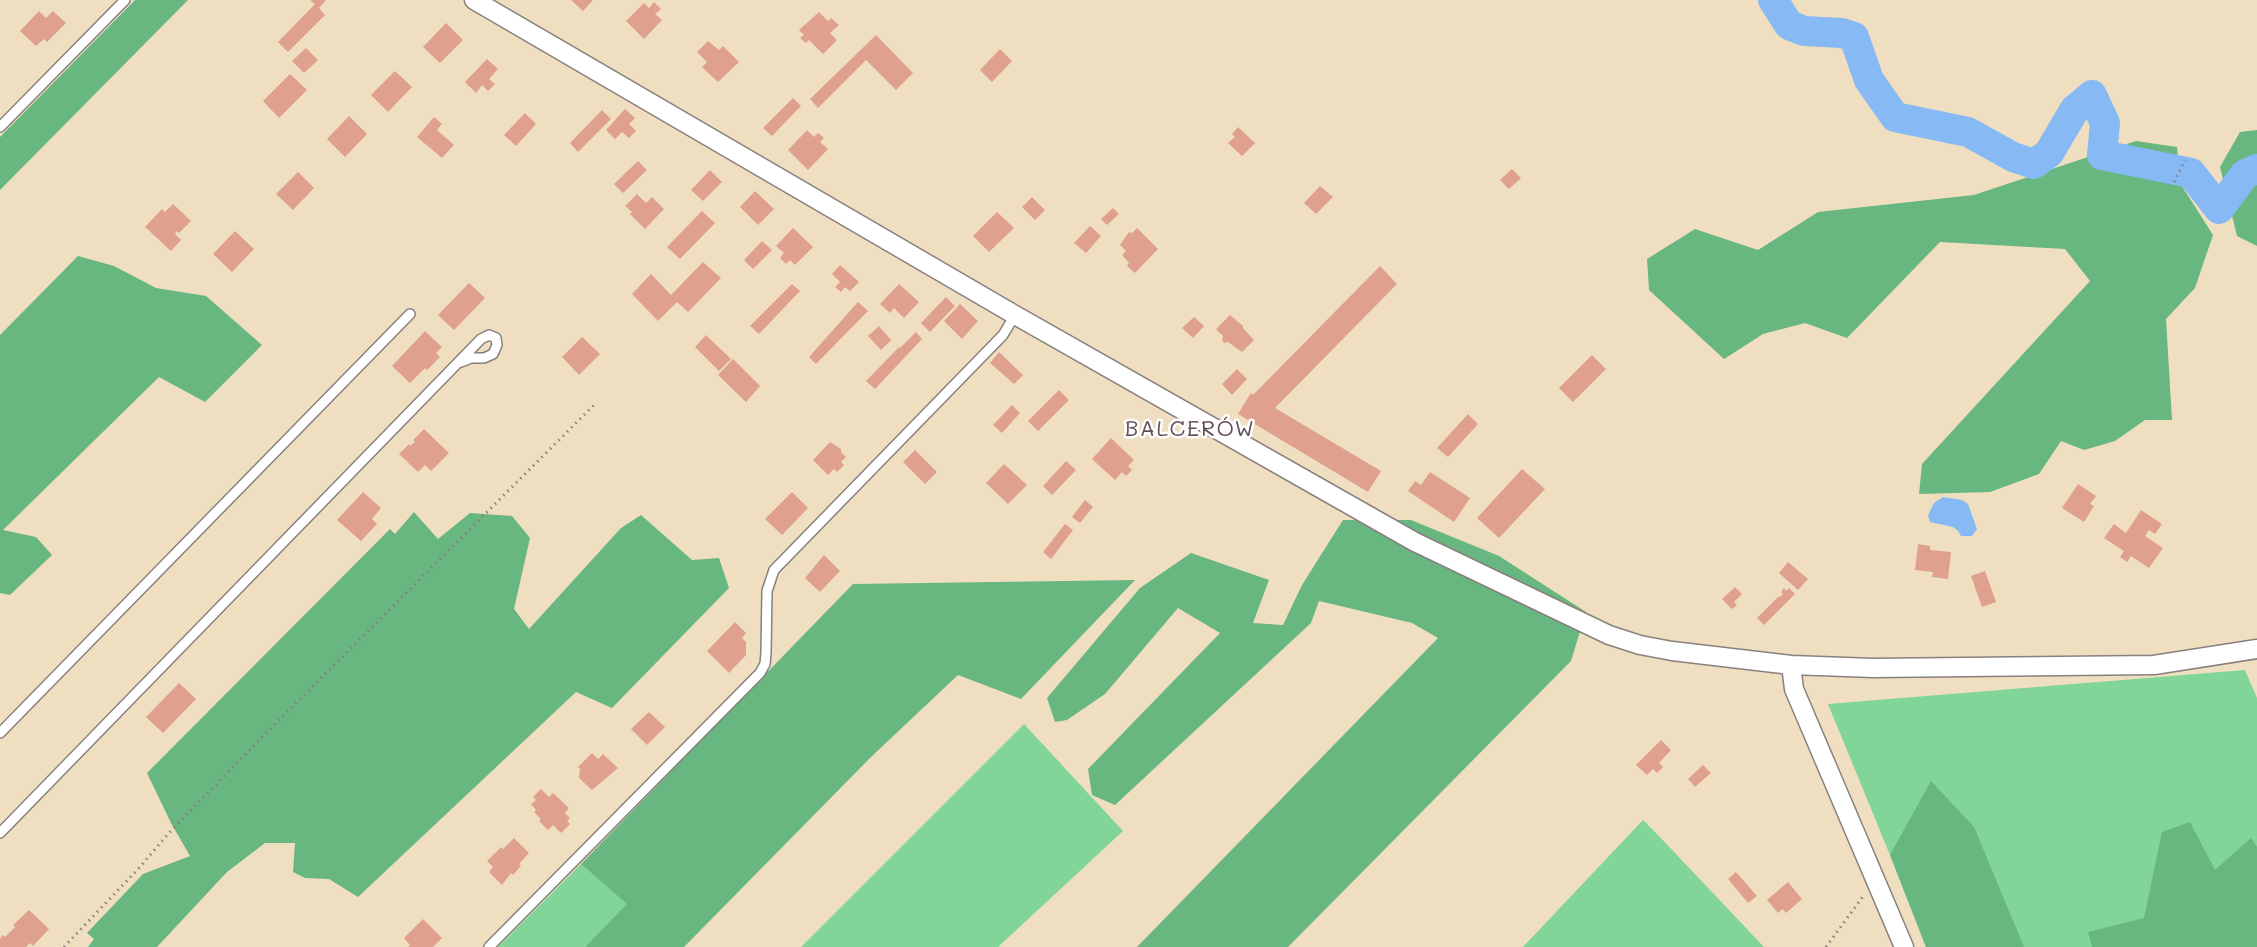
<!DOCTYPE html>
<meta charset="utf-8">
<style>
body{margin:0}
canvas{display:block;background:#efdfc0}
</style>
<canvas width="2257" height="947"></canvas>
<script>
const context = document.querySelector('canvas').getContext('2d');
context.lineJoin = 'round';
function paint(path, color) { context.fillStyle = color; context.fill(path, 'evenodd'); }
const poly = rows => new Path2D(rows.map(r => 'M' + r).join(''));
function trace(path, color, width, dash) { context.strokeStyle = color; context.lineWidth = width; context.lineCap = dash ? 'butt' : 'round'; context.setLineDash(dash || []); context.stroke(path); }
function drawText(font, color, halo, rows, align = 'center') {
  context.font = font + ' Mali,sans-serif'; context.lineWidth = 5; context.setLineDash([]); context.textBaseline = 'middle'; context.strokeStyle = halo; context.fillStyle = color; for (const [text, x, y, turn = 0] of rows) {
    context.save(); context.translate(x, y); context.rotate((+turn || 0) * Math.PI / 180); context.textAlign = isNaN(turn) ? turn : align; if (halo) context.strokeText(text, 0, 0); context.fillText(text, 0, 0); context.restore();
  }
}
const green = poly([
 [2245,670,2257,698,2257,947,1926,947,1890,855,1828,704],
 [1024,724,1123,831,998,947,801,947],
 [1643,820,1658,835,1764,947,1523,947],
 [581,864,628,904,585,947,498,947]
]);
const forest = poly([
 [135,0,188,0,0,190,0,137],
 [2257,130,2257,246,2237,236,2220,167,2240,132],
 [2136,141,2177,147,2180,183,2213,235,2195,288,2166,319,2172,420,2145,420,2115,441,2084,450,2061,441,2039,474,1990,492,1919,494,1922,464,2090,281,2065,249,1940,242,1847,338,1805,323,1763,334,1724,359,1649,290,1647,259,1695,229,1758,250,1818,212,1974,195],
 [78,256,114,266,156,288,206,296,262,345,205,402,159,377,3,530,36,537,52,555,10,595,0,593,0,335],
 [414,512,438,539,470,513,512,516,530,538,514,609,529,629,621,528,641,515,692,560,719,558,729,588,612,708,576,692,358,897,329,879,305,878,293,872,295,843,265,843,227,872,157,947,88,947,94,939,87,933,143,874,190,856,171,823,147,773,390,529,395,534],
 [1343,520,1411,520,1499,556,1586,612,1571,661,1288,947,1137,947,1438,638,1412,623,1319,601,1311,623,1115,805,1092,795,1088,769,1220,633,1178,608,1105,694,1067,720,1055,722,1047,698,1140,588,1191,553,1269,580,1253,623,1283,625,1302,585],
 [1135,580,1021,699,958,675,871,757,684,947,585,947,627,904,581,864,853,584],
 [1931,781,1974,827,2024,947,1926,947,1890,855],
 [2190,822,2215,870,2251,838,2257,847,2257,947,2092,947,2088,932,2144,918,2162,832]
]);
const water = poly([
 [1943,497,1962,500,1968,504,1977,529,1972,536,1961,536,1958,531,1953,527,1930,522,1928,515,1934,503]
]);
const river = poly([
 [1773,0,1789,25,1804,31,1842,33,1854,37,1869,80,1895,117,1968,132,2013,157,2034,164,2049,153,2075,109,2092,95,2105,123,2102,155,2191,173,2219,209,2245,174,2257,169]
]);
const building = poly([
 [310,0,326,0,319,8,325,15,288,52,278,42,315,4],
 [571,0,593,0,583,11],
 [654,2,661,9,655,14,662,20,644,39,626,21,644,3,649,8],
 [39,11,46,18,53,11,66,23,47,42,44,39,36,46,20,31],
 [819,12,828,21,831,18,839,25,830,33,837,40,823,54,809,40,806,43,800,38,804,35,799,30],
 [446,23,463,40,440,63,423,47],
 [876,35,913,73,896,90,866,60,818,108,810,99],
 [708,41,719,50,723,46,739,62,718,82,702,67,707,62,697,52],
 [306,48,318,60,304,73,292,61],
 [1000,49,1012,61,992,82,980,70],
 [487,59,498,69,489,79,495,84,488,91,482,85,476,93,465,82],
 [395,71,412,87,388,112,371,95],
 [290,74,307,90,279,118,263,101],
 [793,98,801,106,772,136,763,128],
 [625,109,635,118,629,124,636,131,629,138,622,132,615,139,606,130],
 [602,110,611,119,578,152,570,143],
 [525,113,536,124,516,146,504,135],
 [349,116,367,134,345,157,327,139],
 [434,117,442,124,437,130,454,145,442,158,417,137],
 [1238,127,1255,143,1242,156,1228,143,1235,137,1232,134],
 [807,130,814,137,818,133,824,138,820,142,828,149,808,170,788,150],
 [638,161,647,170,623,193,614,184],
 [1512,169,1521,178,1509,189,1500,180],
 [710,170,722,182,703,201,691,190],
 [298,172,314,188,293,210,276,194],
 [1320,186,1333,197,1316,214,1304,203],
 [755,191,774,209,758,225,740,207],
 [637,194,646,203,652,197,664,209,645,229,630,214,632,212,625,206],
 [1032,197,1045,210,1035,220,1022,207],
 [173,204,191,221,179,233,177,231,175,234,181,240,171,251,145,227,162,209,165,212],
 [1113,208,1119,214,1107,225,1101,219],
 [702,211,715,223,680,259,667,247],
 [997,212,1014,228,989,252,973,236],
 [1090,226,1101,236,1086,253,1074,243],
 [793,228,813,247,795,265,790,260,786,264,780,258,784,253,776,246],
 [1137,228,1158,249,1135,273,1127,266,1129,263,1122,255,1126,251,1120,245,1129,232,1132,233],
 [235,231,254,249,232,272,213,254],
 [762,241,772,250,753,269,744,260],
 [703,262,721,278,688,312,677,302,658,321,632,294,651,274,671,295],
 [840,265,859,282,850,291,845,287,841,292,835,287,840,282,832,274],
 [1380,266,1397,284,1275,408,1381,471,1368,492,1238,414,1251,393,1253,395],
 [469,283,485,298,454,330,438,315],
 [792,284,800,291,759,334,750,326],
 [899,284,919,302,904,318,894,308,890,313,880,304],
 [946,297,955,306,930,332,921,323],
 [858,302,868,311,816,364,809,357],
 [960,304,978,321,962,339,944,321],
 [1230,315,1243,326,1243,328,1254,340,1242,352,1228,342,1224,343,1222,340,1223,336,1216,329],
 [1194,317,1204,326,1193,338,1182,328],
 [879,326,891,340,881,350,868,336],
 [425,331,442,347,436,353,440,357,427,370,425,368,410,383,392,366],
 [916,332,922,339,875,389,866,381,899,347,900,348],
 [706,335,731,359,719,371,695,347],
 [582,337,600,354,579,375,562,357],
 [999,352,1023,375,1014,384,990,363],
 [1592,355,1606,369,1573,402,1559,388],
 [733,359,760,386,746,402,718,375],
 [1237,369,1247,379,1232,395,1222,384],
 [1059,390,1069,400,1038,431,1028,421],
 [1012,405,1020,413,1002,433,993,425],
 [1468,414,1478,424,1448,457,1437,448],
 [424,429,449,453,431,471,425,465,418,472,399,454,409,444,410,446,415,442,413,440],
 [1111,438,1134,460,1128,466,1132,470,1126,476,1122,472,1115,480,1092,459],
 [830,442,841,449,841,452,846,457,841,462,844,465,837,472,834,469,828,475,813,460],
 [915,450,937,472,925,484,903,462],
 [1066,461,1076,470,1052,495,1043,486],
 [1004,464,1027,485,1008,504,986,483],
 [1522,469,1545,489,1499,538,1477,518],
 [1430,472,1470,498,1454,522,1408,491,1415,481,1421,485],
 [2078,484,2096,496,2090,504,2094,506,2084,522,2062,508],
 [363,492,381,508,372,519,377,524,361,541,337,520],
 [792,492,808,508,782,535,765,519],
 [1085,500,1093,507,1080,523,1072,517],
 [2141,510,2162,524,2155,534,2149,530,2145,536,2163,548,2149,568,2131,556,2127,562,2120,557,2124,551,2104,538,2114,524,2126,533],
 [1065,524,1073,530,1051,559,1043,552],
 [1918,544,1930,546,1930,550,1951,552,1948,579,1932,577,1933,572,1915,570],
 [824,555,840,571,820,592,805,578],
 [1788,562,1808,579,1798,590,1779,573],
 [1985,571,1996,602,1982,607,1971,576],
 [1735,587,1742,594,1734,602,1737,605,1732,609,1722,599],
 [1784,588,1786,591,1789,588,1795,594,1764,625,1757,618,1779,596,1780,597,1783,594,1781,592],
 [735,622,746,633,742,638,746,642,746,655,729,673,707,651],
 [179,683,196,699,163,733,146,717],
 [649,712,665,727,647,745,631,729],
 [1661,740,1671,750,1659,763,1663,767,1657,773,1653,769,1647,775,1636,765],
 [592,753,598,759,603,754,618,768,592,790,579,778,580,769,578,767],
 [1703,765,1711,773,1695,787,1688,779],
 [541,789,549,797,553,793,569,808,565,813,570,818,567,821,570,824,561,833,553,825,548,830,539,821,541,819,534,812,536,810,531,804,536,800,533,797],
 [514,838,529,853,519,864,521,866,513,875,511,873,502,885,489,872,493,867,487,861,501,847,503,849],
 [1736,872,1757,896,1748,903,1728,879],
 [1788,882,1802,899,1786,913,1783,909,1778,913,1767,900],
 [29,910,49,929,33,946,30,943,26,947,0,947,0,939,3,935,5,937,15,927,13,925],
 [423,919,442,938,433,947,408,947,410,945,404,938]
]);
const path = poly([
 [2174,182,2185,160],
 [64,947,139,868,168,834,260,739,596,403],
 [1826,947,1864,895]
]);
const service = poly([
 [0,127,125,0],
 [0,733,410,314],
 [0,833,481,339,489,335,496,338,497,345,493,354,484,358,471,358,461,362],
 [489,947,760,673,765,664,766,653,767,591,774,570,1003,335,1015,315]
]);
const minor = poly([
 [474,0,1015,315,1415,542,1609,635,1640,645,1672,651,1791,665,1873,668,2154,665,2257,649],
 [1791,665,1794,689,1904,947]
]);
const quarterNames = [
 ["BALCERÓW",1190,429]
];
paint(green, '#81d598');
paint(forest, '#68b680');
paint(water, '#87b9f4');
trace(river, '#87b9f4', 30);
paint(building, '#e0a08e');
trace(service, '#88807e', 12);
trace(minor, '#88807e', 21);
trace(path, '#88807e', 3, [1.5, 4.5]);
trace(service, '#fff', 9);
trace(minor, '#fff', 18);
context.letterSpacing = '1.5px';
drawText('22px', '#644e58', '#fff', quarterNames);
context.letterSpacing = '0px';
</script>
